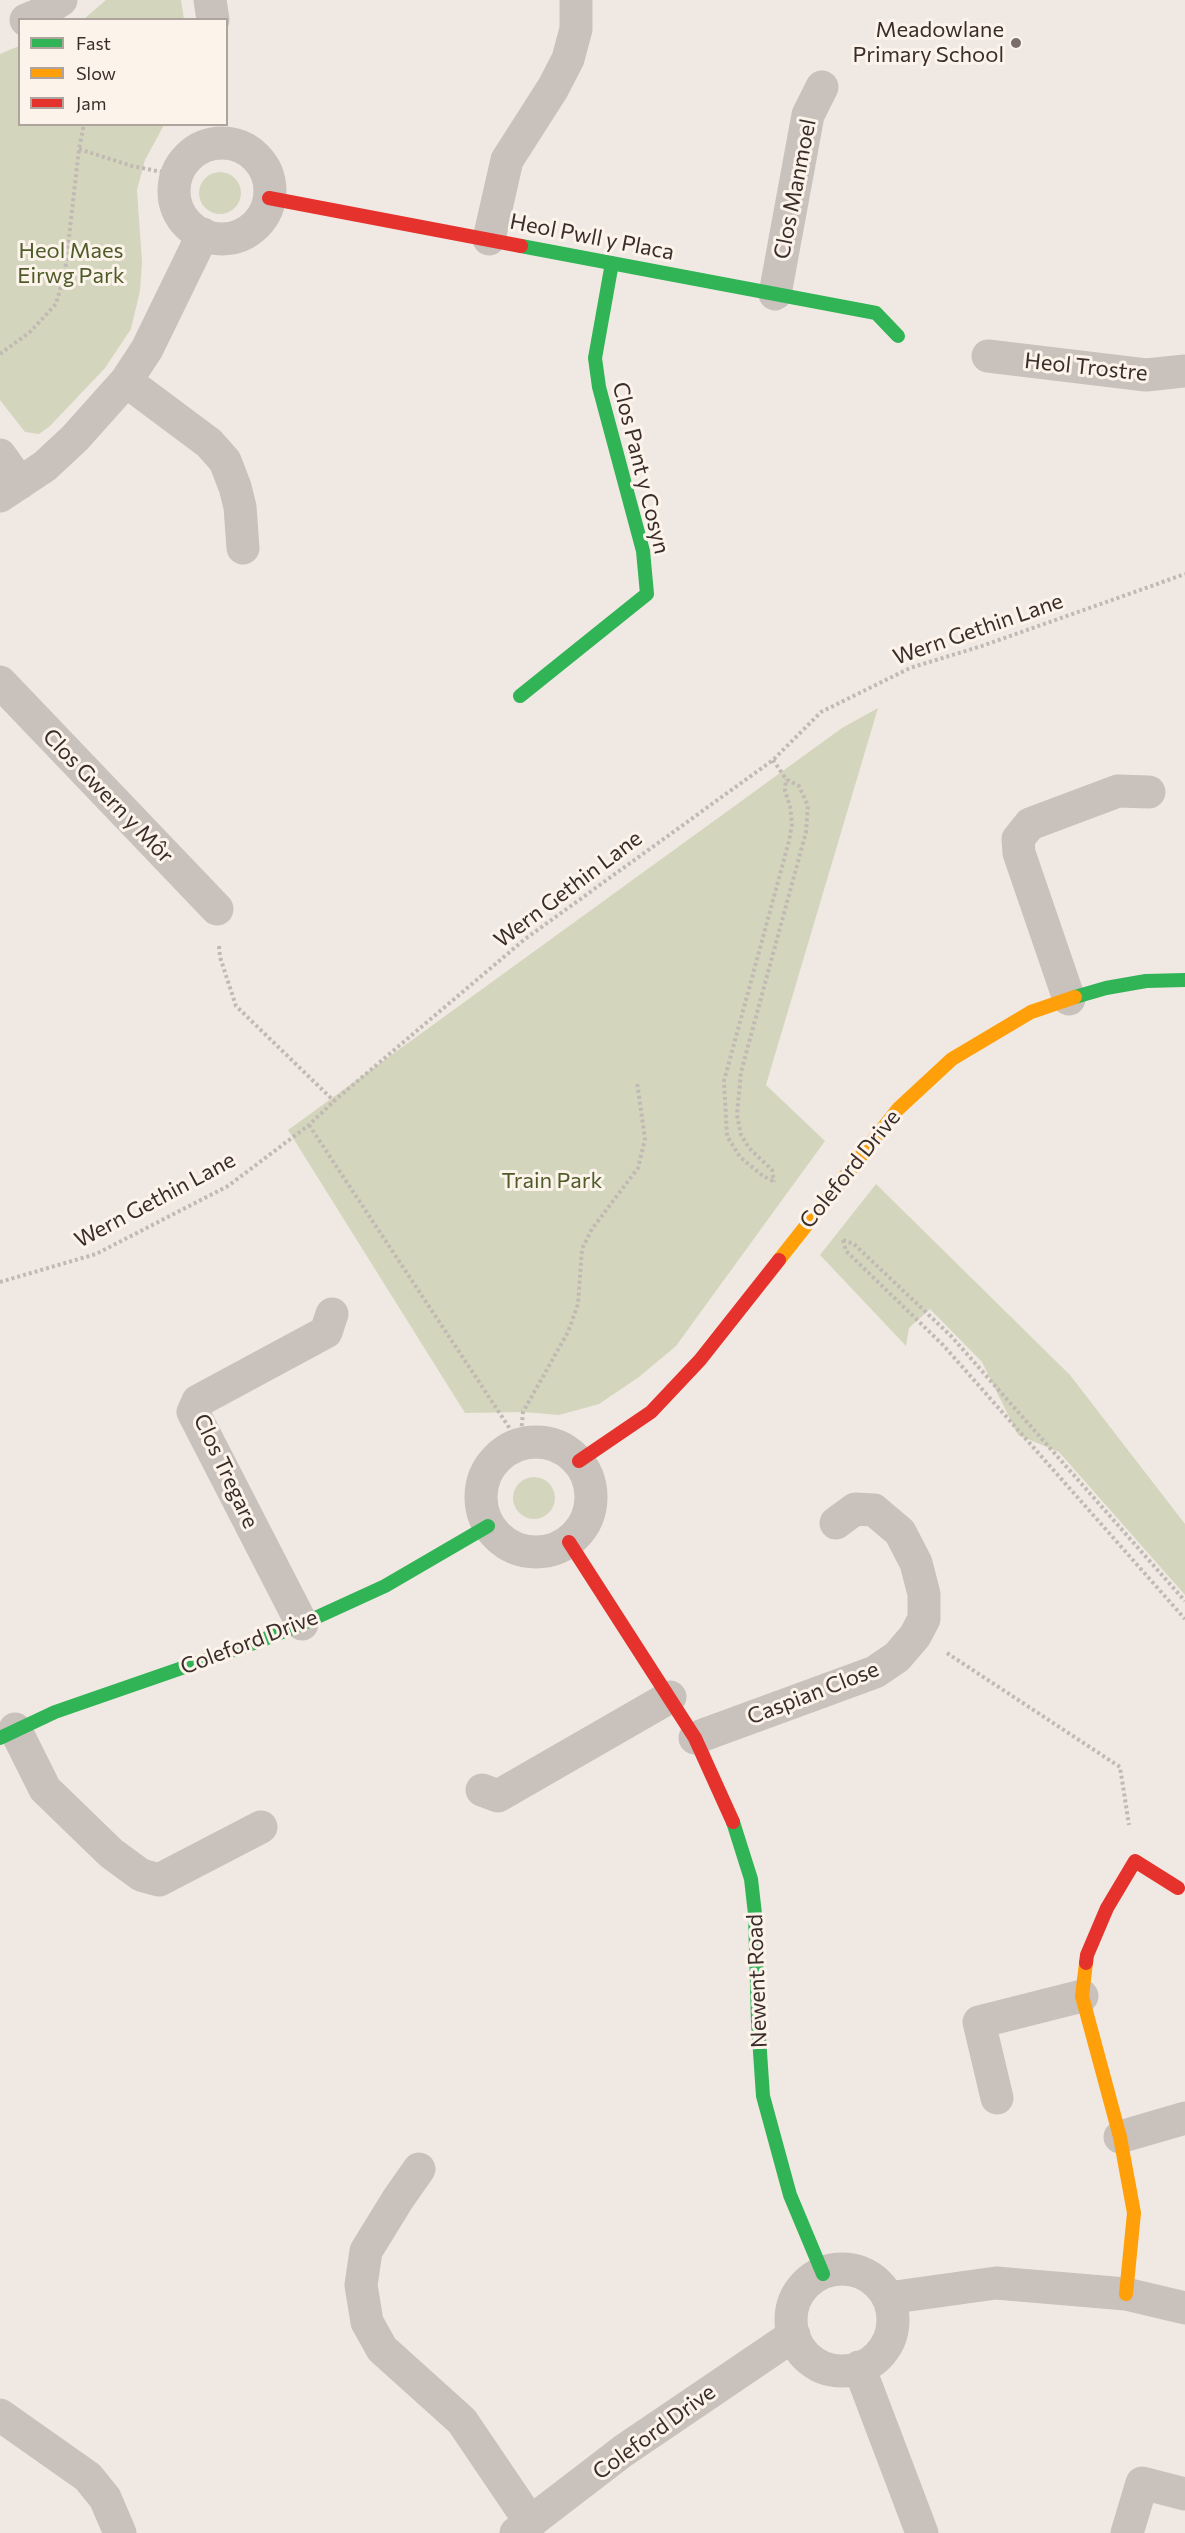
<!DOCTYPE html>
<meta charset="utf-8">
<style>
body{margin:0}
#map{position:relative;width:1185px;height:2533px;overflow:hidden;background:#f0e9e3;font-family:Commissioner,sans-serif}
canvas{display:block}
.legend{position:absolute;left:18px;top:18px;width:210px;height:108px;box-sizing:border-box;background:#fcf3eb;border:2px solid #afa49d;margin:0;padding:8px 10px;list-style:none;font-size:18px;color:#3b2d29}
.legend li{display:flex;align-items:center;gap:12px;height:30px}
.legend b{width:30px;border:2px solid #afa49d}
</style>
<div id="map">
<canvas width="1185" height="2533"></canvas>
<ul class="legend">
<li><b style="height:8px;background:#30b455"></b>Fast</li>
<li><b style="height:8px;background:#ff9f0a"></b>Slow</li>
<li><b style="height:8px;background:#e5322d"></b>Jam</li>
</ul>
</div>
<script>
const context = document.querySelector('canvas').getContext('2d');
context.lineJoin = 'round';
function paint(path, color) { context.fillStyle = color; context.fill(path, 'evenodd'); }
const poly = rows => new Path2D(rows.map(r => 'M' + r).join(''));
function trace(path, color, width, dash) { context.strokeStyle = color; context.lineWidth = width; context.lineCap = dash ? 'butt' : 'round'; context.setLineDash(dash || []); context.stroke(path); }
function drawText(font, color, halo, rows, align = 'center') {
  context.font = font + ' Commissioner,sans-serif'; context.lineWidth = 6; context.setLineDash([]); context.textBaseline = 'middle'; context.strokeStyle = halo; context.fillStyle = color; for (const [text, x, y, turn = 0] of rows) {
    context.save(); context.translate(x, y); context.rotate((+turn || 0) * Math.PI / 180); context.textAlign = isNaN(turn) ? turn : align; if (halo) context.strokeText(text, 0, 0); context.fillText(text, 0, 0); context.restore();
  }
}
const green = poly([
 [106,0,181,0,184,19,84,19],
 [19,46,20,124,164,125,145,160,137,190,142,262,140,291,131,329,105,368,50,426,39,434,25,432,0,400,0,54],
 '199 193a21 21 0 1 1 42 0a21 21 0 1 1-42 0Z',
 [878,708,766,1085,825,1141,676,1346,639,1377,599,1404,559,1415,523,1412,465,1413,288,1130,842,728],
 [876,1184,1070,1375,1185,1524,1185,1595,1059,1452,1018,1435,982,1362,930,1309,909,1328,906,1346,820,1255],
 '513 1498a21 21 0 1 1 42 0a21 21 0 1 1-42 0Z'
]);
const path = poly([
 [79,149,132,166,177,175],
 [0,354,30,332,56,304,65,272,79,149,84,124],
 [773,760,786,779,799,786,808,806,806,832,741,1072,737,1115,741,1135,749,1148,772,1170,774,1182],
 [219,946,220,957,236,1006,334,1101],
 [309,1125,520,1444],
 [773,1181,763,1176,740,1157,727,1136,724,1081,789,841,792,824,790,806,785,791,786,779],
 [843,1240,846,1251,943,1345,1185,1619],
 [843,1240,854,1244,951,1336,1185,1601],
 [0,1282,96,1254,228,1186,309,1125,334,1101,525,939,773,760,821,712,910,668,985,645,1185,574],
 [520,1444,523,1412,568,1332,578,1304,582,1249,592,1229,638,1168,645,1139,637,1082],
 [947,1653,1120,1767,1129,1825]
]);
const street = poly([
 [210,0,213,20],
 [26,20,38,15,61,0],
 '174 191a48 48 0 1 1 96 0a48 48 0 1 1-96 0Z',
 [489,239,507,160,553,88,568,59,576,29,576,0],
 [775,294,808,115,822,87],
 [988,356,1146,375,1185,371],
 [126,381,209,443,225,461,235,487,240,507,243,548],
 [0,455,20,483],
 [0,496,45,466,75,438,126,381,147,349,203,234],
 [0,682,217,909],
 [1069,999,1019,853,1018,839,1030,824,1118,791,1149,792],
 '481 1497a55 55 0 1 1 110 0a55 55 0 1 1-110 0Z',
 [302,1624,193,1412,198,1401,326,1332,332,1314],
 [15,1729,45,1789,111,1853,141,1875,159,1880,261,1827],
 [695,1738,875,1672,897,1657,915,1636,924,1619,924,1594,916,1563,900,1532,874,1510,855,1509,836,1523],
 [482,1790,498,1796,670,1697],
 [997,2098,979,2022,1082,1996],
 [1120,2137,1185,2118],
 [419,2169,398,2199,366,2251,361,2285,367,2322,382,2349,462,2421,531,2523],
 '791 2320a51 51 0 1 1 102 0a51 51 0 1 1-102 0Z',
 [888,2298,996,2283,1126,2294,1185,2308],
 [859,2367,922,2533],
 [0,2415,88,2477,105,2498,120,2533],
 [516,2533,623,2451,794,2335],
 [1127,2533,1142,2483,1185,2494]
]);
const fast = poly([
 [521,246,876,313,898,336],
 [520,696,647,594,643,551,599,387,595,358,612,263],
 [1075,997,1106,988,1146,981,1185,980],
 [0,1738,55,1712,257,1642,302,1624,385,1586,488,1526],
 [733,1822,751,1879,755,1914,758,2023,763,2096,790,2195,823,2274]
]);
const slow = poly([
 [779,1260,898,1109,952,1059,1031,1012,1075,997],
 [1086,1963,1082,1996,1120,2137,1134,2213,1126,2294]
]);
const jam = poly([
 [269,198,521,246],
 [579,1461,651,1412,700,1360,779,1260],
 [569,1542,695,1738,733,1822],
 [1086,1963,1087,1955,1107,1908,1135,1861,1178,1888]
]);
const markers = [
 [1016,43,6,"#7a6f6a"]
];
const poiNames = [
 ["Meadowlane",1004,30],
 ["Primary School",1004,55]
];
const streetNames = [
 ["Clos Manmoel",795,189,-79],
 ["Heol Pwll y Placa",592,237,11],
 ["Heol Trostre",1086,367,6],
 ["Clos Pant y Cosyn",641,468,76],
 ["Wern Gethin Lane",978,629,-19],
 ["Clos Gwern y Môr",108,796,46],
 ["Wern Gethin Lane",568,889,-37],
 ["Coleford Drive",850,1169,-51],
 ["Wern Gethin Lane",155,1200,-28],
 ["Clos Tregare",226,1471,65],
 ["Coleford Drive",249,1642,-21],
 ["Caspian Close",813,1693,-21],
 ["Newent Road",757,1981,-92],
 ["Coleford Drive",654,2432,-36]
];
const parkNames = [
 ["Heol Maes",71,251],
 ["Eirwg Park",71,276],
 ["Train Park",552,1181]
];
paint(green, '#d3d6bc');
trace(path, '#c2b9b4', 4, [3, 3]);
trace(street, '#c9c1bc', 33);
trace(fast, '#30b455', 14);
trace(slow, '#ff9f0a', 14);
trace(jam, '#e5322d', 14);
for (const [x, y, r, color] of markers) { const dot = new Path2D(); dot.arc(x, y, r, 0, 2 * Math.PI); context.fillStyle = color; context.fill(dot); trace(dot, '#fcf3eb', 2); }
drawText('22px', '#3b2d29', '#fcf3eb', poiNames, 'right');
drawText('22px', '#3b2d29', '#fcf3eb', streetNames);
drawText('22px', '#4f5c2a', '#fcf3eb', parkNames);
</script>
